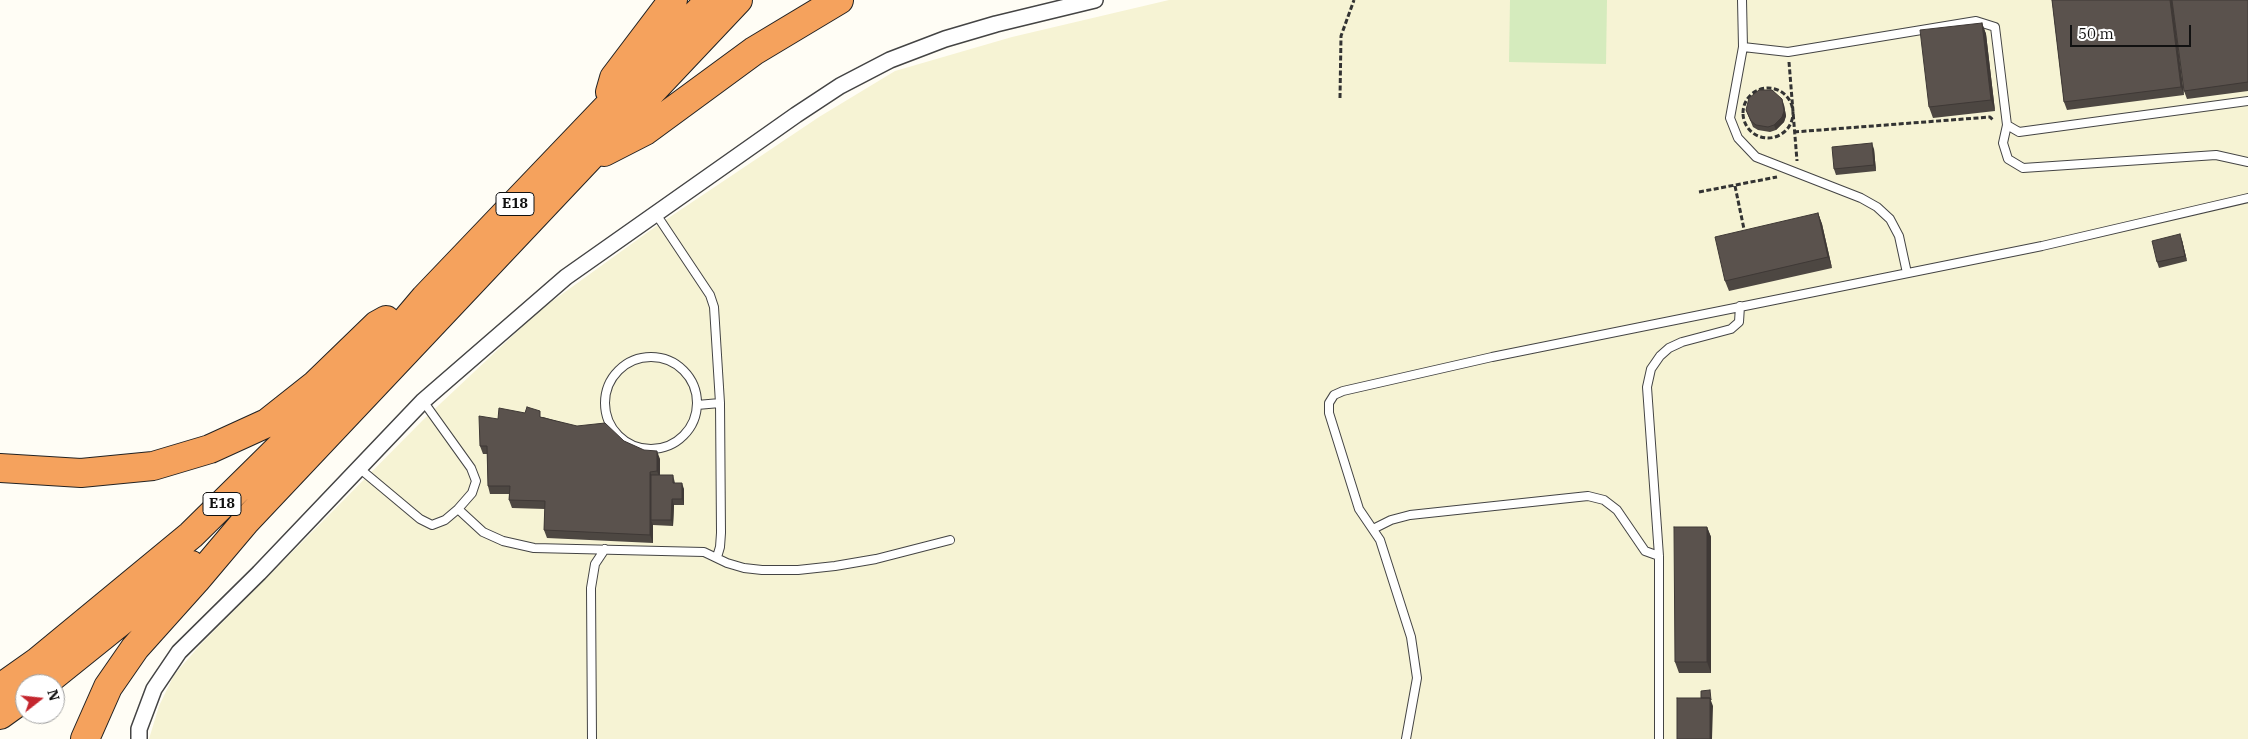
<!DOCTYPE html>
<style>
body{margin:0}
#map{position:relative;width:2248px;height:739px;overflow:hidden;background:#fffdf5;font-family:"IBM Plex Serif",serif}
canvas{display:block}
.north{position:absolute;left:15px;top:674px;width:50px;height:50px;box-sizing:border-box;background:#fff;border:1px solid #a0a0a0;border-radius:50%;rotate:74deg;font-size:14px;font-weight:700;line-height:20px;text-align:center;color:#111}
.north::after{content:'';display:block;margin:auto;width:18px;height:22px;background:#c4262e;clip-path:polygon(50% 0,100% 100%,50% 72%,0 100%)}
.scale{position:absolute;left:2070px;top:25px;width:121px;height:22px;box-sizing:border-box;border:2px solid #111;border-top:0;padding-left:6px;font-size:15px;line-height:18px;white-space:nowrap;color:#111;-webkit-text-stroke:4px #fff;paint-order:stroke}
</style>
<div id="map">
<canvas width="2248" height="739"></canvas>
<div class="north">N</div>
<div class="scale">50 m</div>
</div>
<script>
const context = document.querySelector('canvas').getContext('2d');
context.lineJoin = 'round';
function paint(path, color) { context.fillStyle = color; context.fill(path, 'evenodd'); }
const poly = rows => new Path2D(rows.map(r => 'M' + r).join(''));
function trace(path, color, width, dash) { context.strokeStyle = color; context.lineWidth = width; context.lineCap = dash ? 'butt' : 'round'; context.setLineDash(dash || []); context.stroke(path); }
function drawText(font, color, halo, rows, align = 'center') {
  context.font = font + ' "IBM Plex Serif",serif'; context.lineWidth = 5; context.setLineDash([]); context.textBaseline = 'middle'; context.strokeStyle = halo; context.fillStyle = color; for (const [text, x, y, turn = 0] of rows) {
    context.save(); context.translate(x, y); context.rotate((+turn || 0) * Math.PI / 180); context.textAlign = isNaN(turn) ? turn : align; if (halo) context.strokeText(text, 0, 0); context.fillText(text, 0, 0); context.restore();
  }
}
const farmland = poly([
 [1169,0,2248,0,2248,739,149,739,159,706,174,675,201,644,424,419,540,310,655,227,819,117,895,71,1012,37]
]);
const green = poly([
 [1510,0,1607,0,1606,64,1509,62]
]);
const path = poly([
 [1789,62,1797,161],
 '1743 113a25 25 0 1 1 50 0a25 25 0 1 1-50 0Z',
 [1340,98,1341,36,1354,0],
 [1794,132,1990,117,1994,121],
 [1735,186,1744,229],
 [1699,192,1777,177]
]);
const service = poly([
 [1742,0,1743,47,1730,118,1738,138,1756,157,1861,198,1877,207,1890,219,1899,236,1907,273],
 [1743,47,1788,52,1976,21,1995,27,2007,125,2019,132,2248,101],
 [2007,125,2003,143,2008,159,2023,168,2216,155,2248,162],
 [656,214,710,295,714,307,720,403,721,533,720,547,717,557],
 '605 403a46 46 0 1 1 92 0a46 46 0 1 1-92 0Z',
 [697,405,720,403],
 [359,468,420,519,432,525,445,520,458,509,472,493,476,481,471,468,423,401],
 [458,509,483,532,503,541,534,548,704,552,727,563,744,568,762,570,798,570,835,566,876,559,950,540],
 [1373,529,1391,520,1410,515,1588,496,1604,500,1617,510,1645,551,1659,556],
 [592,739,591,588,595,564,605,549],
 [1406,739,1417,678,1411,637,1380,540,1359,509,1329,413,1329,403,1334,395,1343,391,1492,357,2042,246,2248,198],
 [1659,739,1659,556,1647,387,1651,369,1660,356,1669,348,1682,342,1731,329,1739,322,1740,306]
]);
const minor = poly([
 [139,739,139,729,154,689,179,652,259,573,423,401,566,277,796,115,840,86,890,60,945,39,996,24,1095,0]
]);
const motorway = poly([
 [610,92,614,78,673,0],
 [604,152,645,131,754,51,839,0],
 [0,468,81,473,153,466,210,449,267,423,315,385,377,325,386,320],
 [43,684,191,565],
 [0,688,37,662,191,535,392,337,425,298,710,0],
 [0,715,25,697],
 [85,739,108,687,135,648,196,580,245,522,738,0]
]);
const wall = poly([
 [2052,0,2248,0,2248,91,2187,99,2184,91,2172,1,2184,95,2067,110,2064,102],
 [1982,23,1986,34,1995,111,1933,118,1929,107],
 [1784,105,1786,116,1784,122,1776,130,1770,132,1758,130,1753,127,1746,110],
 [1874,149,1876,171,1836,175,1834,169],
 [1818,213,1822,224,1832,268,1729,291,1725,281],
 [2182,240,2187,261,2159,268,2157,262],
 [543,417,624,441,660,459,660,475,673,475,675,483,684,489,684,505,674,505,673,526,653,525,653,543,547,538,544,530,545,509,512,508,509,500,509,494,490,494,488,486,487,454,483,454,480,446,498,419],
 [1707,527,1711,537,1711,673,1679,673,1675,662]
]);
const shadedWall = poly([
 [2170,0,2172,0,2184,95,2181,87],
 [1982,23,1986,34,1995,111,1991,100],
 [1782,99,1784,105,1786,116,1784,122,1776,130,1774,125],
 [1872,143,1874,149,1876,171,1874,165],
 [1818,213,1822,224,1832,268,1828,257],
 [2180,234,2182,240,2187,261,2185,256],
 [657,451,660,459,660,479,657,471],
 [650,472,653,480,651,520,653,525,653,543,650,535],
 [682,483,684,489,684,505,682,499],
 [672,499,674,505,673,526,671,520],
 [1707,527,1711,537,1711,673,1707,662],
 [1710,698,1713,706,1712,739,1710,739]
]);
const building = poly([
 [2052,0,2170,0,2181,87,2064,102,2052,0],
 [2172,0,2248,0,2248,82,2184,91,2172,0],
 [1982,23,1991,100,1929,107,1920,30,1982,23],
 [1759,90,1772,90,1782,99,1784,111,1782,117,1774,125,1768,127,1756,125,1751,121,1746,110,1749,98,1759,90],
 [1872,143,1874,165,1834,169,1832,147,1872,143],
 [1818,213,1828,257,1725,281,1715,237,1818,213],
 [2180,234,2185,256,2157,262,2152,241,2180,234],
 [527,407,540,411,540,417,577,426,605,423,624,441,644,450,657,451,657,471,650,472,650,535,544,530,545,501,509,500,510,486,488,486,487,446,480,446,479,416,498,419,499,408,525,413,527,407],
 [651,475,673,475,673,483,682,483,682,499,672,499,671,520,651,520,651,475],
 [1674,527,1707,527,1707,662,1675,662,1674,527],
 [1710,690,1711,700,1710,698,1701,698,1701,691,1710,690],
 [1677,698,1710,698,1710,739,1677,739,1677,698]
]);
const shields = [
 [515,204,38],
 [222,504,38]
];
const shieldNames = [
 ["E18",515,204],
 ["E18",222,504]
];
paint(farmland, '#f6f3d4');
paint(green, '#d5ebbd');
trace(service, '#444', 10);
trace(minor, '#444', 18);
trace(motorway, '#222', 30);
trace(path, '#333', 3, [5, 2.5]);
trace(service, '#fff', 8);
trace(minor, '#fff', 15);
trace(motorway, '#f5a25d', 28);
paint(wall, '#4d4742');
paint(shadedWall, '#3f3936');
paint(building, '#5a524d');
trace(building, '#3f3936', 1);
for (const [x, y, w] of shields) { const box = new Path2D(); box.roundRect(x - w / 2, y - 11.5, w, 23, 4); context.fillStyle = '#fff'; context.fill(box); trace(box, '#111', 1); }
drawText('bold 14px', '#111', null, shieldNames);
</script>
